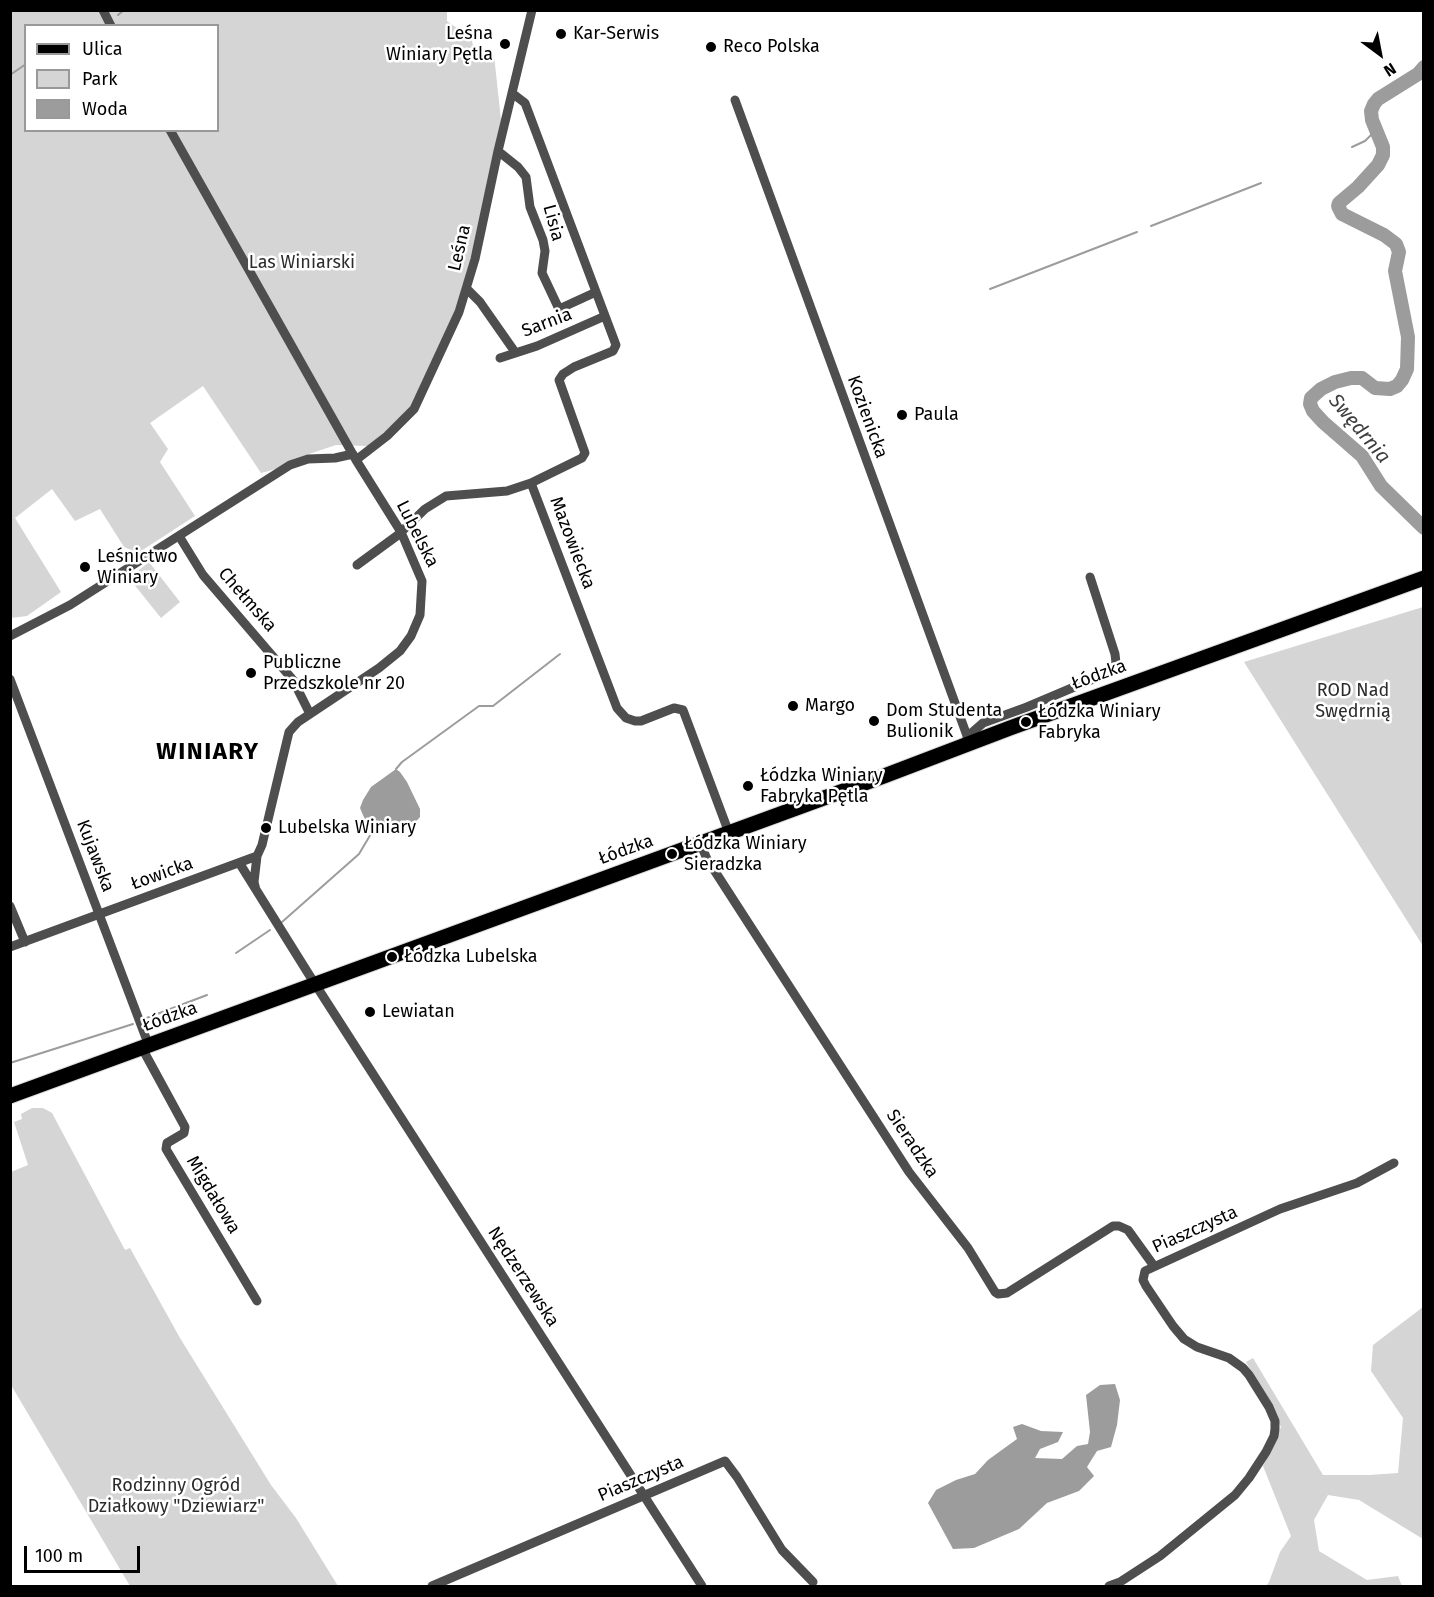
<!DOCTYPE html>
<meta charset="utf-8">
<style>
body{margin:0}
#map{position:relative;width:1434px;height:1597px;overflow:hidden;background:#fff;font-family:"Fira Sans",sans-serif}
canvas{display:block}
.frame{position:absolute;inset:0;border:12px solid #000;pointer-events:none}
.legend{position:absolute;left:24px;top:24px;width:195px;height:108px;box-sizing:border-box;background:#fff;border:2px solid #999;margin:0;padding:8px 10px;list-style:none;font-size:18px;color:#000}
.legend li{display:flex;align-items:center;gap:12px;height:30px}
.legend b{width:30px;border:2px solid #999}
.north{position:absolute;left:1350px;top:24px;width:60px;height:60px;-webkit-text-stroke:4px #fff;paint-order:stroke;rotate:148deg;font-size:16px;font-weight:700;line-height:24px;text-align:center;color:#000}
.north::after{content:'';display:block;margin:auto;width:21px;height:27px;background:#000;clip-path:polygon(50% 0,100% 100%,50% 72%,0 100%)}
.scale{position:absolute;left:24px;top:1546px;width:116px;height:27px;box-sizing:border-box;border:3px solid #000;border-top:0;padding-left:8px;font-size:18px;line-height:21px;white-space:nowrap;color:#000;-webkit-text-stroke:4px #fff;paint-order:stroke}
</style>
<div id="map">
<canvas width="1434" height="1597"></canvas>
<div class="frame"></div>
<ul class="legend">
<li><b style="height:8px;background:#000"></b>Ulica</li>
<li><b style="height:16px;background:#d5d5d5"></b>Park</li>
<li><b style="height:16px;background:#9c9c9c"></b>Woda</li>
</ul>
<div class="north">N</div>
<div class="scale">100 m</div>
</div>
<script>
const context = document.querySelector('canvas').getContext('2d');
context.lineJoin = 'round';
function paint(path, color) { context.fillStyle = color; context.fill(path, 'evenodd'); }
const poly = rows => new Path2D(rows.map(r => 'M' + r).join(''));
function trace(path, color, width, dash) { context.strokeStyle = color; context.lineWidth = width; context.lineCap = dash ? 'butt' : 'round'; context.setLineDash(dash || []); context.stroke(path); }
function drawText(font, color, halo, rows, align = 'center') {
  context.font = font + ' "Fira Sans",sans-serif'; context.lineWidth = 5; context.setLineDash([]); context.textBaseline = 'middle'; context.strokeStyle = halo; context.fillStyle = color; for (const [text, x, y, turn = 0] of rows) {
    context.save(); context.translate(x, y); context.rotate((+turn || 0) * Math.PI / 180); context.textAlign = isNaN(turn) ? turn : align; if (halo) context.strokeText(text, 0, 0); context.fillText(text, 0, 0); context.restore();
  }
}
const green = poly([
 [10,11,447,11,447,21,471,38,475,52,494,55,501,120,475,241,463,287,455,311,410,407,384,433,368,446,336,445,294,459,276,469,261,473,203,386,150,423,168,449,160,462,195,516,138,553,124,547,100,509,75,521,52,489,15,518,61,592,27,616,11,618],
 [26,26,218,26,218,130,26,130],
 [149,562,180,602,161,618,129,578],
 [1423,607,1424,607,1423,946,1244,662],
 [32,1108,43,1108,52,1113,125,1250,130,1248,180,1338,271,1485,296,1518,338,1586,130,1586,11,1385,11,1172,28,1165,14,1122,22,1119,21,1114],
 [1423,1307,1423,1539,1359,1500,1328,1495,1314,1520,1319,1551,1367,1580,1398,1576,1402,1586,1266,1586,1269,1582,1280,1552,1291,1536,1263,1466,1281,1427,1246,1362,1253,1358,1323,1475,1369,1475,1398,1473,1403,1418,1371,1371,1373,1345]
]);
const water = poly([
 [396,769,400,772,407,782,420,809,420,817,413,825,396,831,386,825,369,827,366,822,360,808,363,800,371,787],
 [1115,1384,1120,1400,1117,1425,1111,1447,1097,1451,1087,1467,1094,1476,1079,1491,1047,1503,1019,1529,974,1548,953,1549,928,1503,936,1490,956,1480,975,1474,988,1460,1017,1439,1013,1427,1022,1424,1041,1431,1063,1432,1058,1442,1040,1449,1035,1458,1062,1459,1077,1446,1088,1444,1090,1432,1086,1395,1100,1385]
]);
const stream = poly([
 [118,15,124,10],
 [10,75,26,64],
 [1352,147,1365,141,1376,130],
 [1151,226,1261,183],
 [990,289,1137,232],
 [396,769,402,762,479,706,493,706,560,654],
 [282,922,359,854,375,827],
 [236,953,270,930],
 [144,1019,207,995],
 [10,1063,133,1024]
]);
const river = poly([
 [1424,67,1418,74,1378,99,1374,104,1371,111,1372,120,1383,147,1383,155,1378,165,1358,187,1339,203,1338,206,1342,214,1384,235,1396,244,1399,252,1395,271,1408,337,1407,369,1402,380,1397,386,1390,389,1375,388,1362,378,1351,378,1335,382,1321,389,1311,398,1310,404,1313,411,1323,422,1362,456,1381,486,1424,528]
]);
const street = poly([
 [103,10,111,26],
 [735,100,970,744],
 [170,130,356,460,401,532,422,581,420,615,411,636,400,651,379,668,298,722,289,732,262,845,257,856,254,882,256,890],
 [498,151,518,167,526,177,530,207,543,240,545,251,542,273,559,309,596,292],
 [467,289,480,302,515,352],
 [500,358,537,346,605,316],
 [356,460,387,436,414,409,459,312,475,259,498,151,532,10],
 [531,483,617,708,626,718,635,721,641,721,674,708,683,710,729,833],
 [179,536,203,575,293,680,310,714],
 [357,565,398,535,425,509,446,496,507,491,531,483,582,458,585,453,559,380,563,374,574,367,613,351,616,345,525,103,512,93],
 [10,636,70,605,290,465,308,459,335,458,353,454],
 [10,679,149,1046],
 [967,737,983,723,1027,707,1105,674,1114,667,1116,663,1115,654,1090,577],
 [700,843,707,859,909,1172,968,1248,995,1292,998,1294,1007,1293,1113,1226,1119,1226,1128,1230,1154,1266],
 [240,864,308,973,702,1586],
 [10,906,25,942],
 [10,947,257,856],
 [142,1048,185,1127,184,1133,167,1143,166,1149,257,1301],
 [432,1586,725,1461,737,1477,782,1550,813,1582],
 [1109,1586,1120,1582,1160,1556,1235,1495,1249,1478,1266,1452,1274,1436,1275,1429,1275,1421,1269,1407,1249,1375,1243,1368,1229,1358,1197,1347,1184,1339,1173,1326,1146,1286,1143,1280,1145,1271,1280,1209,1357,1183,1394,1163]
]);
const primary = poly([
 [10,1096,884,776,1010,728,1424,578]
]);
const markers = [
 [561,34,6,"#000"],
 [505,44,6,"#000"],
 [711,47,6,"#000"],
 [902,415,6,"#000"],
 [85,567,6,"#000"],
 [251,673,6,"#000"],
 [793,706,6,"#000"],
 [874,721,6,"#000"],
 [1026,722,6,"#000"],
 [748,786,6,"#000"],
 [266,828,6,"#000"],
 [672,854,6,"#000"],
 [392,957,6,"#000"],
 [370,1012,6,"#000"]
];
const poiNames = [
 ["Leśna",493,34,"right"],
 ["Winiary Pętla",493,55,"right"],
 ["Kar-Serwis",573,34],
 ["Reco Polska",723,47],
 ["Paula",914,415],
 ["Leśnictwo",97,557],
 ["Winiary",97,578],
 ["Publiczne",263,663],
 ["Przedszkole nr 20",263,684],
 ["Margo",805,706],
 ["Dom Studenta",886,711],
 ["Bulionik",886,732],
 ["Łódzka Winiary",1038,712],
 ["Fabryka",1038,733],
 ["Łódzka Winiary",760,776],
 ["Fabryka Pętla",760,797],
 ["Lubelska Winiary",278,828],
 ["Łódzka Winiary",684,844],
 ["Sieradzka",684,865],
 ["Łódzka Lubelska",404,957],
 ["Lewiatan",382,1012]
];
const streetNames = [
 ["Lisia",553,223,75],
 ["Leśna",460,248,-77],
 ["Sarnia",547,323,-21],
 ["Kozienicka",867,417,70],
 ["Lubelska",417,534,63],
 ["Mazowiecka",572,543,69],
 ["Chełmska",247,600,49],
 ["Łódzka",1099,675,-20],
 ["Łódzka",626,850,-20],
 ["Kujawska",95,856,69],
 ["Łowicka",162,874,-20],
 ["Łódzka",170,1017,-20],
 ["Sieradzka",912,1144,56],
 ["Migdałowa",213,1195,59],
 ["Piaszczysta",1195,1230,-24],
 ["Nędzerzewska",523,1277,57],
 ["Piaszczysta",641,1479,-23]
];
const parkNames = [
 ["Las Winiarski",302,263],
 ["ROD Nad",1353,691],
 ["Swędrnią",1353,712],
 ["Rodzinny Ogród",176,1486],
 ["Działkowy \"Dziewiarz\"",176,1507]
];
const waterNames = [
 ["Swędrnia",1359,429,50]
];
const districtNames = [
 ["WINIARY",208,752]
];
paint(green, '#d5d5d5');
paint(water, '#9c9c9c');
trace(stream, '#9c9c9c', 2);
trace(river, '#9c9c9c', 14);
trace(primary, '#dbdbdb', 17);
trace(street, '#4e4e4e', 9);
trace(primary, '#000', 15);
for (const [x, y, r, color] of markers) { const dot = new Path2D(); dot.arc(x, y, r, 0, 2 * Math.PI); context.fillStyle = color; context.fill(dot); trace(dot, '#fff', 2); }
drawText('18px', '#000', '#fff', poiNames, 'left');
drawText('18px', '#000', '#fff', streetNames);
drawText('18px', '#2c2c2c', '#fff', parkNames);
drawText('italic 20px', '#3d3d3d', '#fff', waterNames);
context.letterSpacing = '1.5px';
drawText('bold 24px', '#000', '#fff', districtNames);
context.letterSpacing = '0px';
</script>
